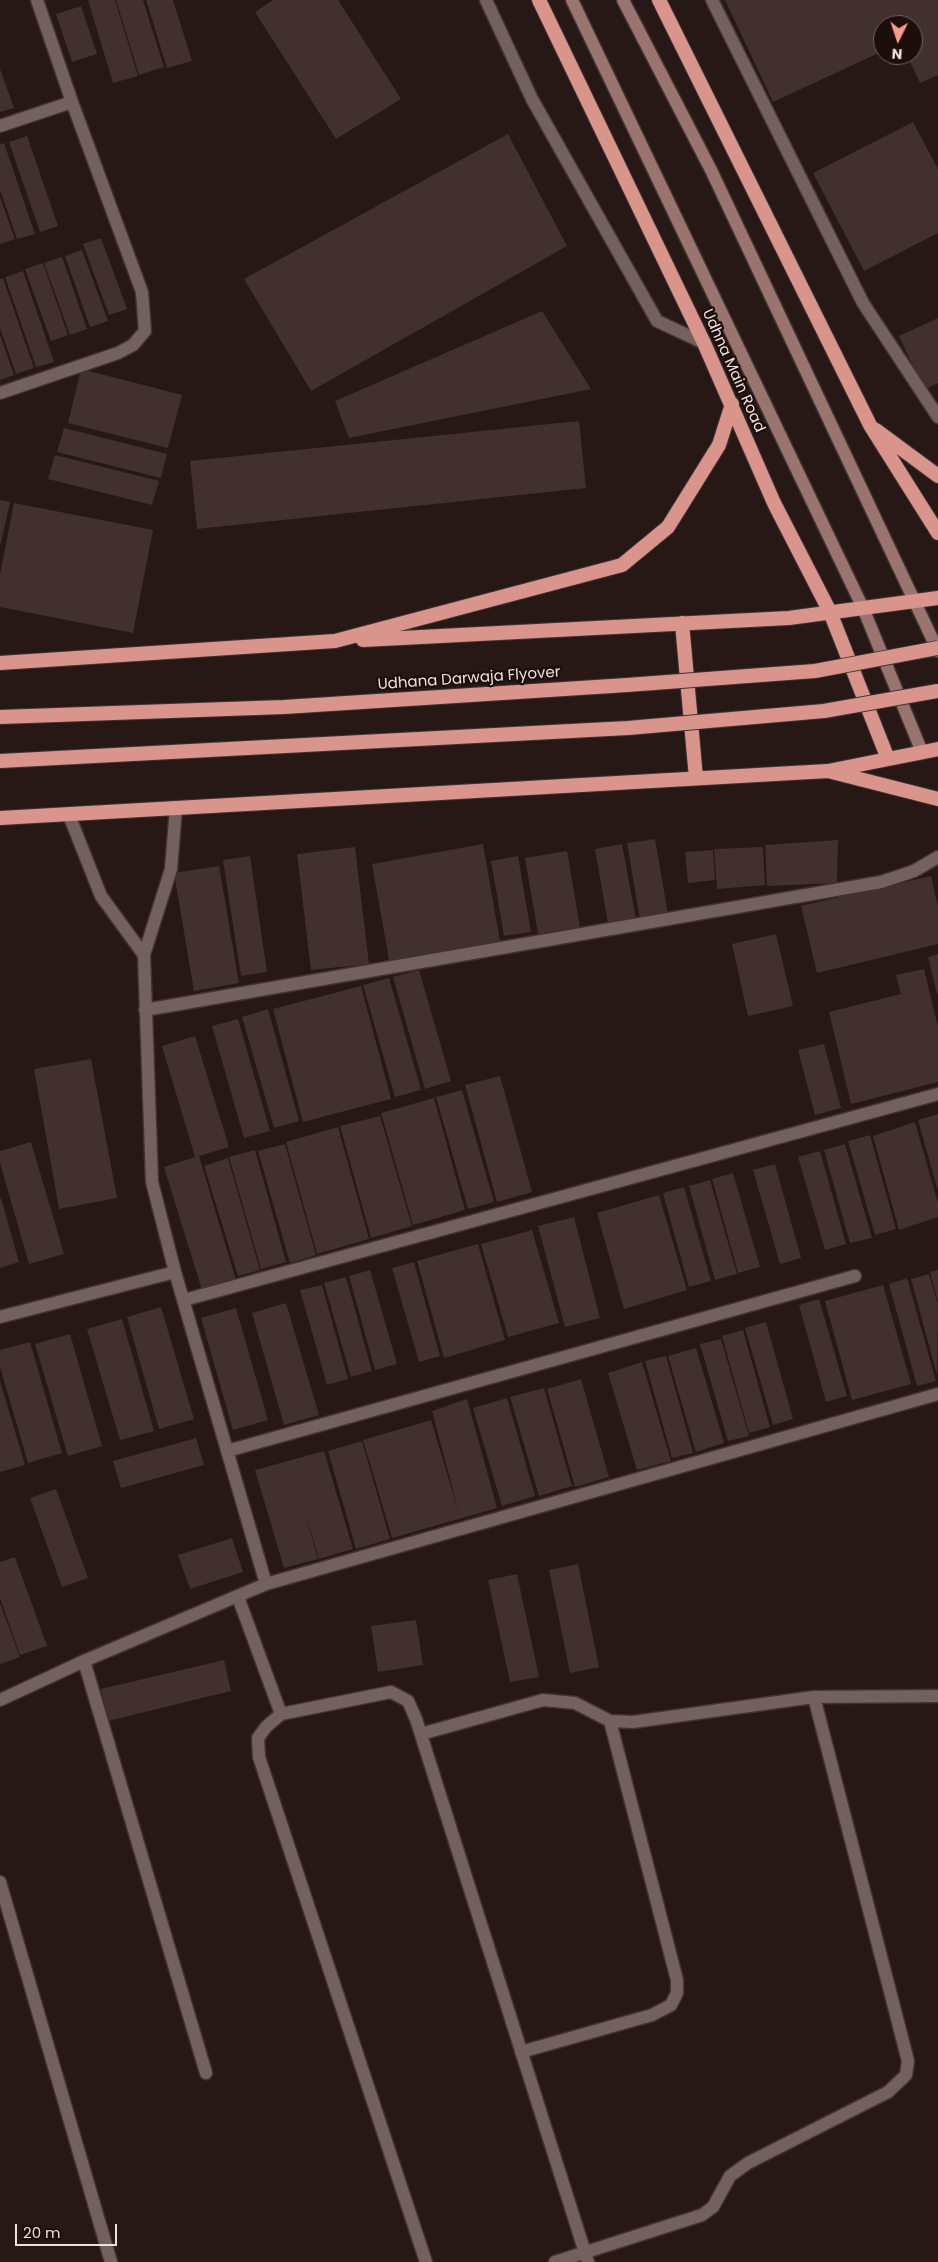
<!DOCTYPE html>
<style>
body{margin:0}
#map{position:relative;width:938px;height:2262px;overflow:hidden;background:#271715;font-family:Poppins,sans-serif}
canvas{display:block}
.north{position:absolute;left:873px;top:15px;width:50px;height:50px;box-sizing:border-box;background:#1d0e0c;border:1px solid #706260;border-radius:50%;rotate:184deg;font-size:14px;font-weight:700;line-height:20px;text-align:center;color:#ece1df}
.north::after{content:'';display:block;margin:auto;width:18px;height:22px;background:#f59c92;clip-path:polygon(50% 0,100% 100%,50% 72%,0 100%)}
.scale{position:absolute;left:15px;top:2224px;width:102px;height:22px;box-sizing:border-box;border:2px solid #ece1df;border-top:0;padding-left:6px;font-size:15px;line-height:18px;white-space:nowrap;color:#ece1df;-webkit-text-stroke:4px #1d0e0c;paint-order:stroke}
</style>
<div id="map">
<canvas width="938" height="2262"></canvas>
<div class="north">N</div>
<div class="scale">20 m</div>
</div>
<script>
const context = document.querySelector('canvas').getContext('2d');
context.lineJoin = 'round';
function paint(path, color) { context.fillStyle = color; context.fill(path, 'evenodd'); }
const poly = rows => new Path2D(rows.map(r => 'M' + r).join(''));
function trace(path, color, width, dash) { context.strokeStyle = color; context.lineWidth = width; context.lineCap = dash ? 'butt' : 'round'; context.setLineDash(dash || []); context.stroke(path); }
function drawText(font, color, halo, rows, align = 'center') {
  context.font = font + ' Poppins,sans-serif'; context.lineWidth = 4.5; context.setLineDash([]); context.textBaseline = 'middle'; context.strokeStyle = halo; context.fillStyle = color; for (const [text, x, y, turn = 0] of rows) {
    context.save(); context.translate(x, y); context.rotate((+turn || 0) * Math.PI / 180); context.textAlign = isNaN(turn) ? turn : align; if (halo) context.strokeText(text, 0, 0); context.fillText(text, 0, 0); context.restore();
  }
}
const building = poly([
 [88,0,115,0,138,76,113,83],
 [116,0,143,0,164,67,139,75],
 [146,0,173,0,192,61,167,68],
 [273,0,338,0,401,99,336,139,255,12],
 [725,0,938,0,938,75,920,83,907,55,913,55,913,25,883,25,883,51,773,102],
 [81,6,97,54,72,62,56,14],
 [0,69,14,108,0,112],
 [913,122,938,169,938,233,864,271,813,173],
 [508,134,567,246,311,391,244,279],
 [27,136,58,226,40,232,9,142],
 [4,143,35,234,17,239,0,190,0,144],
 [0,197,15,239,0,244],
 [101,238,127,309,109,315,83,244],
 [82,250,108,321,90,327,65,256],
 [62,257,87,329,70,335,44,263],
 [43,263,68,335,51,341,25,269],
 [23,271,54,362,36,367,5,277],
 [3,278,34,368,16,374,0,328,0,279],
 [542,311,591,389,349,438,335,401],
 [938,318,938,383,924,390,899,336],
 [0,335,14,375,0,380],
 [81,369,182,395,168,448,68,423],
 [579,421,586,488,197,529,190,461],
 [64,428,167,454,161,478,57,452],
 [55,455,159,481,152,505,48,479],
 [0,500,10,502,1,543,0,543],
 [14,503,153,530,133,633,0,607,0,574],
 [655,839,668,914,640,919,627,843],
 [838,840,837,883,767,886,765,845],
 [483,844,500,941,389,960,372,864],
 [622,844,636,920,608,924,595,849],
 [355,847,369,964,311,970,297,854],
 [763,847,765,885,717,889,714,849],
 [713,850,715,880,688,883,685,852],
 [567,851,580,927,538,934,525,858],
 [250,856,267,972,241,976,223,860],
 [518,856,531,932,504,936,491,861],
 [219,866,239,983,194,991,174,873],
 [931,876,938,907,938,944,817,973,801,906],
 [776,934,793,1006,748,1016,732,944],
 [938,954,938,994,937,994,928,957],
 [924,969,938,1027,938,1082,851,1104,829,1012,901,994,896,975],
 [419,970,451,1081,425,1089,393,977],
 [389,978,421,1090,395,1097,363,985],
 [361,986,391,1099,303,1122,273,1009],
 [268,1009,299,1121,274,1128,242,1017],
 [238,1019,270,1131,244,1138,212,1026],
 [195,1036,229,1147,199,1156,236,1280,202,1290,164,1167,195,1157,162,1046],
 [824,1044,841,1108,815,1115,798,1050],
 [91,1059,117,1198,59,1209,34,1069],
 [500,1076,532,1192,497,1202,465,1085],
 [462,1090,494,1202,468,1209,436,1097],
 [434,1098,465,1210,413,1225,381,1113],
 [938,1114,938,1188,937,1188,918,1120],
 [380,1116,412,1226,371,1238,340,1126],
 [915,1122,938,1203,938,1217,899,1230,873,1136],
 [338,1127,369,1239,317,1254,286,1142],
 [870,1135,896,1229,875,1235,848,1141],
 [31,1142,64,1254,29,1264,0,1163,0,1151],
 [285,1144,316,1255,290,1263,258,1151],
 [845,1144,872,1238,850,1243,824,1150],
 [255,1150,286,1262,261,1269,229,1157],
 [820,1151,846,1244,825,1250,798,1157],
 [228,1158,260,1270,238,1276,204,1166],
 [775,1164,801,1258,780,1264,753,1170],
 [733,1173,760,1267,738,1273,712,1179],
 [710,1180,737,1274,715,1280,689,1186],
 [684,1187,711,1281,689,1287,663,1193],
 [659,1195,687,1290,624,1309,597,1213],
 [1,1198,19,1262,0,1268,0,1199],
 [574,1217,600,1318,565,1327,538,1226],
 [532,1230,559,1323,508,1337,481,1244],
 [478,1244,505,1340,444,1358,417,1261],
 [414,1262,440,1356,419,1362,392,1268],
 [370,1270,397,1364,375,1370,349,1276],
 [938,1270,938,1299,937,1299,930,1272],
 [929,1274,938,1305,937,1375,911,1279],
 [346,1277,372,1371,351,1377,324,1283],
 [907,1278,936,1381,917,1386,889,1284],
 [322,1285,348,1379,327,1385,300,1290],
 [883,1285,911,1384,852,1400,825,1301],
 [819,1299,847,1396,826,1402,799,1305],
 [286,1303,319,1415,284,1425,252,1313],
 [161,1307,194,1419,159,1429,127,1317],
 [236,1308,268,1420,233,1430,201,1318],
 [122,1319,154,1431,120,1440,87,1329],
 [766,1322,793,1419,773,1425,745,1328],
 [743,1330,770,1427,749,1433,722,1336],
 [70,1334,102,1446,68,1456,35,1344],
 [721,1339,749,1436,728,1441,700,1344],
 [30,1342,62,1453,28,1463,0,1367,0,1350],
 [696,1348,724,1443,696,1452,668,1356],
 [666,1356,693,1453,672,1458,645,1361],
 [642,1362,671,1461,637,1470,608,1373],
 [581,1379,609,1477,575,1487,547,1389],
 [0,1381,25,1465,0,1472],
 [544,1388,572,1486,539,1496,510,1397],
 [507,1398,535,1496,502,1506,473,1408],
 [467,1399,497,1508,392,1538,363,1440,431,1420,459,1513,432,1411],
 [196,1438,204,1465,121,1488,113,1461],
 [362,1441,390,1539,356,1549,328,1451],
 [324,1451,353,1549,319,1559,303,1505,318,1559,284,1568,255,1470],
 [56,1489,88,1578,62,1587,30,1498],
 [232,1538,243,1572,190,1589,178,1555],
 [15,1557,47,1646,20,1655,0,1598,0,1562],
 [578,1564,599,1667,570,1673,549,1570],
 [517,1574,539,1677,510,1682,488,1580],
 [0,1603,20,1657,0,1664],
 [416,1620,423,1665,378,1672,371,1626],
 [224,1660,231,1691,108,1721,101,1689]
]);
const minor = poly([
 [486,0,532,99,657,321,704,343],
 [712,0,863,303,938,417],
 [0,126,72,102],
 [0,393,118,353,133,345,145,331,142,292,72,102,37,0],
 [176,808,171,869,144,955,152,1182,175,1272,266,1584],
 [69,815,101,896,144,955],
 [145,1010,881,882,914,871,938,857],
 [184,1300,938,1094],
 [0,1317,175,1272],
 [227,1451,855,1276],
 [238,1597,281,1714,266,1727,258,1738,259,1757,426,2262],
 [84,1661,206,2073],
 [0,1700,84,1661,266,1584,938,1394],
 [281,1714,391,1692,408,1701,416,1719,588,2262],
 [421,1734,543,1700,575,1703,610,1721,633,1722,814,1697,938,1696],
 [0,1882,111,2262],
 [521,2052,652,2015,671,2005,677,1993,677,1980,610,1721],
 [555,2262,702,2215,713,2207,730,2176,748,2163,888,2092,906,2075,908,2061,814,1697]
]);
const secondary = poly([
 [572,0,863,608,922,752],
 [623,0,711,170,938,651]
]);
const trunk = poly([
 [539,0,704,343,774,503,830,612,888,759],
 [659,0,870,425,938,533],
 [876,430,938,476],
 [682,623,696,778],
 [363,640,789,618,938,598],
 [0,663,335,641,622,565,668,527,719,445,732,404],
 [832,772,938,799],
 [0,818,828,771,938,749]
]);
const trunkBridge = poly([
 [0,717,284,707,627,685,815,671,938,648],
 [0,761,628,728,824,711,938,691]
]);
const streetNames = [
 ["Udhna Main Road",733,371,66],
 ["Udhana Darwaja Flyover",469,679,-4]
];
paint(building, '#41302d');
trace(minor, '#403433', 15);
trace(secondary, '#403433', 15);
trace(trunk, '#403433', 16);
trace(minor, '#74605d', 12);
trace(secondary, '#9a746e', 12);
trace(trunk, '#d9948c', 14);
trace(trunkBridge, '#403433', 16, []);
trace(trunkBridge, '#d9948c', 14);
drawText('15px', '#ece1df', '#1d0e0c', streetNames);
</script>
